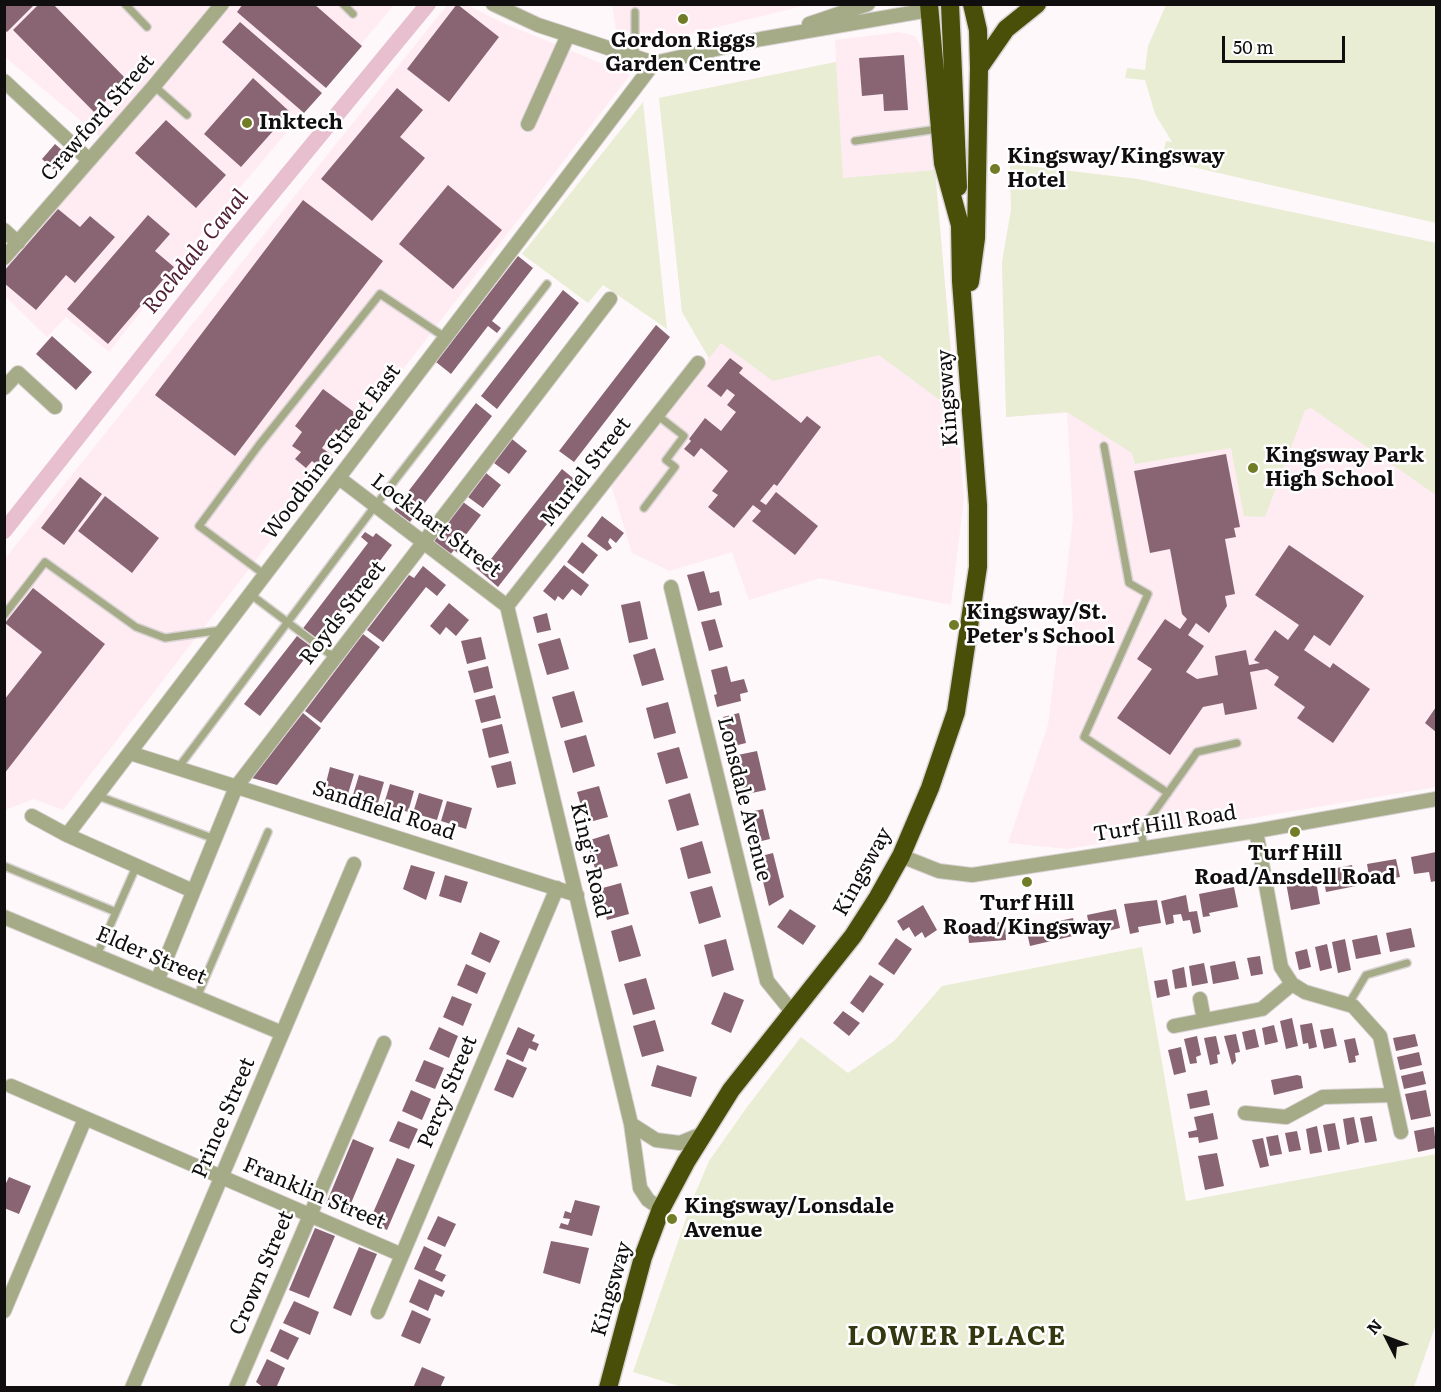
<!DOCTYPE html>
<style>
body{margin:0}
#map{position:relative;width:1441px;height:1392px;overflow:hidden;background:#fff8fa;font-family:Literata,serif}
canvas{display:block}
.frame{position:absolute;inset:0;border:6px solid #110e0f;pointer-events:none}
.north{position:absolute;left:1357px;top:1308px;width:60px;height:60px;-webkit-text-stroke:4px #fff;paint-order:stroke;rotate:312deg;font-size:16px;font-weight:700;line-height:24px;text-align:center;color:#110e0f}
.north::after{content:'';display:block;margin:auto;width:21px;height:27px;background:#110e0f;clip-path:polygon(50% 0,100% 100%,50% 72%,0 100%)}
.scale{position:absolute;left:1222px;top:36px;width:123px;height:27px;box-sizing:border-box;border:3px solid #110e0f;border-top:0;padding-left:8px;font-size:18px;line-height:21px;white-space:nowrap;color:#110e0f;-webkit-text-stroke:4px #fff;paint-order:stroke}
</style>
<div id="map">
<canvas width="1441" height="1392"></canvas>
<div class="frame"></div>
<div class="north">N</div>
<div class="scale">50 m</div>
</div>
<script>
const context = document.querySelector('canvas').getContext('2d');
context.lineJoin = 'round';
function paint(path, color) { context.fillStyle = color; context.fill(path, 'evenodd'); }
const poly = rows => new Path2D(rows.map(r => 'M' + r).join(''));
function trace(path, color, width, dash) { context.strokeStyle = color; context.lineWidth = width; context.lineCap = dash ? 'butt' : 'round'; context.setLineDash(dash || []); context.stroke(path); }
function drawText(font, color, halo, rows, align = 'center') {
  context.font = font + ' Literata,serif'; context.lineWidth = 5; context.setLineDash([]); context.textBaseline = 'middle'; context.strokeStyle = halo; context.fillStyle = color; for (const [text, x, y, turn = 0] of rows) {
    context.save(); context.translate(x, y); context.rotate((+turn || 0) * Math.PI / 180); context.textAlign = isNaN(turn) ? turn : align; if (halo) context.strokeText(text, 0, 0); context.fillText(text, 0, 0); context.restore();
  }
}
const built = poly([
 [4,5,394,5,206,228,109,352,66,317,47,337,5,296,5,269,111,146,5,57],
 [447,5,467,5,501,22,630,75,63,810,34,799,5,810,4,560],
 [612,5,807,5,681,36,616,30],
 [899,32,915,36,923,50,935,170,964,498,951,605,820,578,749,600,732,552,670,571,632,553,611,484,709,358,682,312,659,98,836,62,835,40],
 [1010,164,1138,179,1436,243,1436,787,1068,849,1008,843,1048,725,1073,519,1067,413,1006,417,1002,262,1011,210]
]);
const green = poly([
 [1166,5,1436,5,1436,223,1162,160,1166,141,1172,142,1155,114,1145,80,1125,78,1127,68,1145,70,1148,46],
 [836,62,843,178,935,170,956,412,879,355,773,381,721,343,709,358,682,312,659,98],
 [643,102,667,329,603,285,588,303,522,254],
 [1010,164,1138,179,1436,243,1436,495,1311,408,1305,410,1265,517,1244,516,1231,448,1135,464,1132,453,1067,412,1006,417,1002,262,1011,210],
 [1142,947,1186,1201,1436,1154,1436,1324,1414,1387,685,1388,633,1372,692,1201,709,1161,747,1107,801,1037,848,1073,894,1041,942,986]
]);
const canal = poly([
 [4,531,232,242,428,4]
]);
const building = poly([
 [4,4,35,4,7,32,4,29],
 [39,4,53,4,127,80,94,112,13,30],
 [243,4,314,4,362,46,326,88,237,12],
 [457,4,499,37,449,102,407,69],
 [240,22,322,93,304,113,222,42],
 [904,55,908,110,884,111,883,94,862,96,859,58],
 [253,78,290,112,241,167,204,134],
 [397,88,423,110,400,137,425,158,372,221,321,179],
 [166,120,226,175,196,208,135,153],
 [55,144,70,157,56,172,42,159],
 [448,185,502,230,453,289,399,244],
 [303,200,383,261,235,456,155,395],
 [58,209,80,227,90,216,115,237,75,283,66,275,36,310,4,283,4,271],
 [148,215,170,234,155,251,174,267,108,344,67,309],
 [518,256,533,268,492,321,501,328,497,333,488,326,451,374,436,362],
 [563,290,579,303,497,409,481,396],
 [656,325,670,337,574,462,559,451],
 [52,336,92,372,76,390,36,354],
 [730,358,743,368,739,373,801,423,807,416,821,427,777,486,774,484,760,501,766,505,776,492,818,526,795,555,752,521,761,511,753,505,734,528,708,507,718,495,712,491,728,471,701,448,694,457,684,449,691,441,689,439,705,418,721,431,736,412,727,405,735,395,727,389,721,397,707,386],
 [323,389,362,418,347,437,336,429,322,448,332,455,322,469,312,461,306,468,295,459,301,452,292,446,302,432,295,426],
 [476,403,492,416,410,522,394,510],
 [512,439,527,451,509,474,494,463],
 [1226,454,1240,527,1234,528,1236,537,1225,539,1235,594,1225,596,1227,606,1209,633,1196,623,1188,635,1204,646,1186,672,1197,679,1218,675,1215,656,1246,650,1249,665,1260,663,1254,660,1275,630,1288,640,1299,625,1255,595,1289,545,1364,596,1330,646,1314,635,1304,650,1330,668,1333,663,1370,689,1333,743,1297,718,1305,707,1274,685,1279,677,1267,669,1250,672,1257,709,1225,715,1223,703,1203,707,1170,755,1117,718,1152,669,1137,659,1165,619,1180,629,1187,619,1182,614,1170,549,1150,553,1134,471],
 [562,469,579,483,498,587,476,568,481,562,487,564],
 [486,473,501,485,483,508,468,497],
 [80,477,102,494,64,545,41,528],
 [105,496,159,538,132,573,78,531],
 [463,502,481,515,458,545,463,549,459,554,454,550,450,555,433,542],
 [602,516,624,533,616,543,610,538,608,542,612,548,607,551,587,536],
 [365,532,373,537,376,533,392,545,317,643,301,631,368,543,361,537],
 [582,542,598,555,583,574,567,562],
 [564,565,589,585,581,596,572,589,563,600,558,596,555,601,543,591],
 [423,566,446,585,437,596,426,587,383,642,367,630,409,575,414,578],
 [704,571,710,593,719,591,722,605,698,611,687,575],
 [33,588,105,644,4,774,4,700,42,652,5,623],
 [640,601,648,639,629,643,621,605],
 [449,603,469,620,456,636,446,627,440,635,430,626],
 [547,613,551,630,537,633,533,617],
 [715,619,723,647,709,651,701,622],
 [363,634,380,647,321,723,305,711],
 [297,636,313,648,260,716,244,704],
 [481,637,486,659,467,664,461,641],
 [560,638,569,669,547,675,538,644],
 [655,648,664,680,642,686,633,655],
 [488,666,493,688,474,693,468,671],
 [727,666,731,682,744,679,748,692,740,694,741,701,717,707,714,695,717,694,711,670],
 [574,691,583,722,561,728,552,697],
 [495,695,501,718,481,723,475,700],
 [668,702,676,733,654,739,646,708],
 [1436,707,1436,732,1425,723],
 [303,713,321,728,277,785,252,778],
 [739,713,746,743,730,747,723,717],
 [502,724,509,753,489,758,482,729],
 [586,735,595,766,573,773,564,741],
 [679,747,688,778,666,784,657,753],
 [757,751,766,790,742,795,733,756],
 [511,761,516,784,497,788,491,766],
 [330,767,354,774,348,794,325,787],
 [359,775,384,782,378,803,353,795],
 [390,784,414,791,408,812,384,804],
 [599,786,608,817,586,823,577,792],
 [419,793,443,800,437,820,413,813],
 [690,793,699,825,677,831,668,800],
 [447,801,472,808,466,829,441,821],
 [763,809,770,839,753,843,746,813],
 [609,834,618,866,596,872,587,841],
 [702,841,711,873,688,879,680,848],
 [1436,852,1436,881,1431,882,1429,872,1414,874,1411,857],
 [773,853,784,897,769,906,757,857],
 [1396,859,1400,877,1370,882,1367,864],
 [411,865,435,872,426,900,403,889],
 [1352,865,1356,886,1326,892,1322,871],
 [1302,873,1304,883,1316,881,1320,904,1291,910,1285,877],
 [445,875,468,882,461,903,439,896],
 [621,883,629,914,607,920,599,889],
 [712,886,721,917,699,924,690,892],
 [1234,887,1238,907,1209,913,1210,916,1203,917,1199,894],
 [1186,895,1189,912,1197,911,1201,932,1193,934,1190,920,1183,921,1181,914,1173,915,1174,923,1166,925,1161,901],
 [1157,900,1161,923,1138,927,1139,932,1130,934,1124,904],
 [923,905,937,930,925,938,922,932,915,937,909,927,903,931,897,921],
 [790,909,816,926,803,945,777,927],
 [1116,909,1120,928,1091,935,1087,915],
 [1073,918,1077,935,1030,946,1026,928],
 [1005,922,1006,940,969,943,967,924],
 [632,925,641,956,619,962,611,931],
 [1411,928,1415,947,1390,952,1386,933],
 [480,932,500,941,490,963,471,954],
 [1377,935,1381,954,1356,959,1352,940],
 [896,938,912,949,894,975,878,964],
 [726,939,734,970,712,977,704,945],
 [1345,939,1351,970,1338,973,1332,942],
 [1327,944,1332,968,1320,971,1315,947],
 [1307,949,1311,967,1299,970,1295,952],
 [1260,956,1263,974,1251,976,1247,958],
 [1235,961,1239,979,1213,984,1210,966],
 [1204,963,1208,983,1192,986,1189,966],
 [466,964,486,973,477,994,457,985],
 [1184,967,1187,987,1175,989,1172,970],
 [870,975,884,984,863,1013,850,1003],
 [646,978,655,1009,633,1015,624,984],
 [1167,979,1170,995,1157,998,1154,981],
 [724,992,744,1000,731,1033,711,1024],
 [452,996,472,1004,463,1026,443,1017],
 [843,1011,860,1023,849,1036,833,1023],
 [1292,1018,1298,1046,1286,1049,1280,1021],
 [655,1020,664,1051,642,1057,633,1026],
 [1312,1023,1317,1047,1309,1049,1308,1043,1303,1044,1300,1025],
 [1274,1025,1278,1042,1265,1045,1262,1028],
 [439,1027,458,1036,449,1058,429,1049],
 [518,1027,535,1035,532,1041,539,1044,536,1051,529,1048,523,1062,506,1054],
 [1333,1028,1337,1046,1324,1049,1320,1030],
 [1255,1029,1259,1047,1246,1050,1242,1032],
 [1236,1034,1240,1052,1235,1053,1236,1061,1232,1065,1224,1036],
 [1415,1034,1418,1046,1396,1051,1393,1038],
 [1197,1036,1201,1055,1196,1057,1197,1063,1190,1064,1184,1039],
 [1216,1036,1220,1054,1217,1055,1218,1063,1210,1065,1204,1038],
 [1355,1038,1359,1055,1355,1056,1356,1062,1349,1063,1344,1040],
 [1181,1047,1186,1072,1174,1075,1168,1050],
 [1419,1052,1422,1065,1400,1070,1397,1057],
 [507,1059,527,1068,513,1098,494,1090],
 [424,1060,444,1068,435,1089,415,1081],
 [657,1065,697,1077,691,1097,651,1086],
 [1423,1071,1426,1084,1404,1089,1401,1076],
 [1297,1075,1301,1076,1303,1088,1274,1095,1271,1080],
 [411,1090,431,1099,422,1120,402,1111],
 [1207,1090,1210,1105,1190,1109,1187,1094],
 [1426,1090,1431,1116,1411,1120,1405,1094],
 [1213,1113,1218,1139,1199,1143,1198,1137,1189,1138,1188,1132,1197,1130,1194,1117],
 [1372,1116,1377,1141,1365,1143,1360,1118],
 [1354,1117,1359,1142,1347,1145,1343,1119],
 [398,1121,418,1129,409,1149,389,1141],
 [1335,1123,1340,1149,1328,1151,1323,1125],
 [1317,1126,1322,1152,1310,1154,1306,1129],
 [1434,1127,1436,1148,1418,1152,1414,1131],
 [1297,1131,1301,1150,1289,1152,1285,1133],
 [1278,1135,1282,1154,1270,1156,1266,1137],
 [1263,1138,1269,1166,1260,1168,1252,1140],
 [353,1139,374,1148,347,1213,326,1204],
 [1217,1153,1224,1186,1205,1190,1198,1156],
 [397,1158,415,1165,387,1230,369,1222],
 [9,1177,31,1186,19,1214,4,1208,4,1187],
 [575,1200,600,1206,592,1236,559,1228,561,1223,568,1225,570,1219,563,1218,565,1211,571,1213],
 [438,1216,456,1224,445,1247,427,1239],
 [315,1228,335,1236,309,1298,289,1290],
 [551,1241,589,1248,580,1284,543,1273],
 [424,1246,442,1255,435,1270,446,1275,442,1282,414,1269],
 [359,1247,377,1254,351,1316,333,1308],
 [419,1279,445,1291,442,1297,435,1294,428,1311,409,1302],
 [294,1301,319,1312,310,1335,283,1323],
 [412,1310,431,1319,420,1344,401,1336],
 [280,1329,299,1338,288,1360,270,1351],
 [267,1359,285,1368,276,1388,264,1388,256,1382],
 [422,1367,445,1377,440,1388,413,1388]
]);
const lane = poly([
 [125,4,147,27],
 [343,4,353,14],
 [635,57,635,12],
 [154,86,187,115],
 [855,141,938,129],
 [1104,446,1129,583,1148,594,1084,737,1168,793],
 [644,508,675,467,666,460,684,436,657,415],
 [265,575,199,526,259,445,380,294,446,338],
 [250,594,335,658],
 [4,615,45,562,136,627,165,638,222,630],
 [178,768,375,506,547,284],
 [98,796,215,839],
 [1145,848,1142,837,1147,822,1197,752,1237,743],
 [4,866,116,912],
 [97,955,136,867],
 [197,997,268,832],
 [1348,1005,1366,975,1407,963]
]);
const street = poly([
 [493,4,538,25,654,63,761,39,929,10],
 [809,24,868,4],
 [4,81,89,160],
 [528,124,568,35],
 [4,230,18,243],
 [4,258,154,86,222,4],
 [4,388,18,373,55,407],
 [339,478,507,606],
 [671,587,767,981,793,1013],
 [507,606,631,1124,640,1188,648,1200,661,1209],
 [507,606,698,363],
 [130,753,577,895],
 [32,816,67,835,654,63],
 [1256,831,1281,967,1292,984,1305,992,1353,1006,1380,1036,1401,1132],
 [67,835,193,891],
 [901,856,939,871,972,875,1256,831,1436,799],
 [4,917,282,1033],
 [157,981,236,787,610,299],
 [1200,999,1204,1020],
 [1174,1026,1262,1009,1292,984],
 [11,1086,402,1255],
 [1245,1113,1286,1117,1323,1097,1393,1095],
 [631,1124,656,1140,680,1143,702,1134],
 [4,1311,85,1119],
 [378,1312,557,888],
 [132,1388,354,864],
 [236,1388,384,1043]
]);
const highway = poly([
 [950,4,958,187],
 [979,68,1006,29,1037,4],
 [970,282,976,238,979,68,978,30,972,4],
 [608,1388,643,1257,661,1209,686,1162,731,1090,853,936,878,897,901,856,930,788,956,712,978,567,978,505,961,281,960,225,943,163,929,4]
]);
const markers = [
 [683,19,6,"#727c27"],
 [247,123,6,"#727c27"],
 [995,169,6,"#727c27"],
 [1253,468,6,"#727c27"],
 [954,625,6,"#727c27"],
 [1295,832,6,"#727c27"],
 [1027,882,6,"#727c27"],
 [672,1219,6,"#727c27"]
];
const poiNames = [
 ["Gordon Riggs",683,41,"center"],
 ["Garden Centre",683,65,"center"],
 ["Inktech",259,123],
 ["Kingsway/Kingsway",1007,157],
 ["Hotel",1007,181],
 ["Kingsway Park",1265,456],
 ["High School",1265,480],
 ["Kingsway/St.",966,613],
 ["Peter's School",966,637],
 ["Turf Hill",1295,854,"center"],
 ["Road/Ansdell Road",1295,878,"center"],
 ["Turf Hill",1027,904,"center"],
 ["Road/Kingsway",1027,928,"center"],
 ["Kingsway/Lonsdale",684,1207],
 ["Avenue",684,1231]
];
const streetNames = [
 ["Crawford Street",98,118,-49],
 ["Kingsway",948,398,-94],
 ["Woodbine Street East",332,452,-53],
 ["Muriel Street",586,472,-52],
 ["Lockhart Street",436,526,37],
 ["Royds Street",343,613,-52],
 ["Lonsdale Avenue",744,799,76],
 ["Sandfield Road",384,811,18],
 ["Turf Hill Road",1165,824,-9],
 ["King's Road",590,860,77],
 ["Kingsway",863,872,-61],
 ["Elder Street",151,956,23],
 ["Percy Street",448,1092,-67],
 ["Prince Street",224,1118,-67],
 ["Franklin Street",314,1194,23],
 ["Crown Street",262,1273,-67],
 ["Kingsway",612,1289,-74]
];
const waterNames = [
 ["Rochdale Canal",196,252,-51]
];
const districtNames = [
 ["LOWER PLACE",957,1337]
];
paint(built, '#feecf2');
paint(green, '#e8edd3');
trace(canal, '#e7bfce', 16);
paint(building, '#896573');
trace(lane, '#d9d3d4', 10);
trace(street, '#d9d3d4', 16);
trace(highway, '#d9d3d4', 21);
trace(lane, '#a5ab87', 7);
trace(street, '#a5ab87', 14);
trace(highway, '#494f09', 18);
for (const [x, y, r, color] of markers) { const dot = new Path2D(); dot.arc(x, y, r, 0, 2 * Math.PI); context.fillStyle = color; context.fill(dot); trace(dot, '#fff', 2); }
drawText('bold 21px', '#110e0f', '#fff', poiNames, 'left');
drawText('21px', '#110e0f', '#fff', streetNames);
drawText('italic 22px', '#501e35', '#fff', waterNames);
context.letterSpacing = '1.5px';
drawText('bold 27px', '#343810', '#fff', districtNames);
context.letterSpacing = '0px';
</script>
